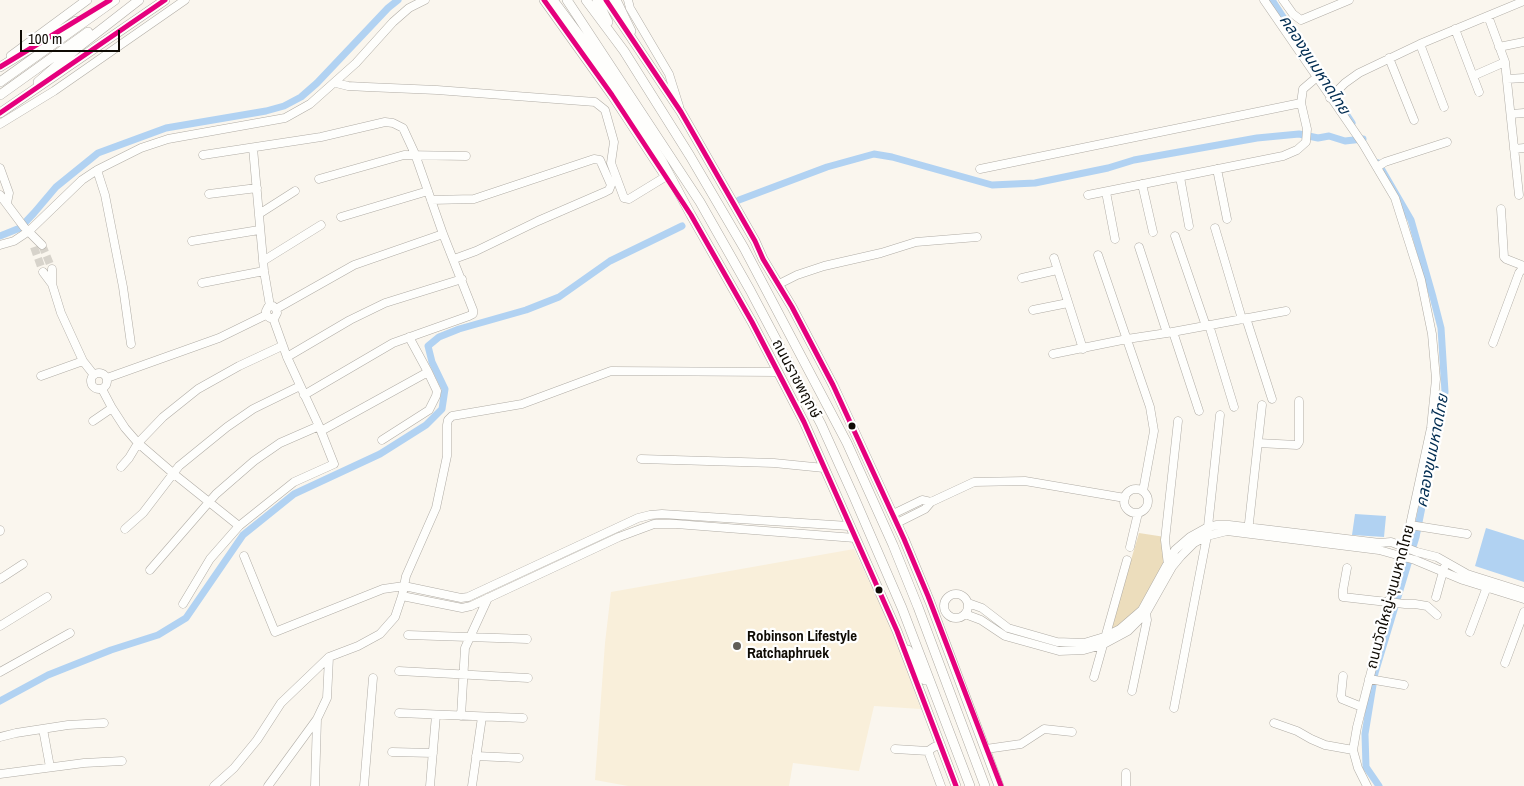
<!DOCTYPE html>
<meta charset="utf-8">
<style>
body{margin:0}
#map{position:relative;width:1524px;height:786px;overflow:hidden;background:#faf6ee;font-family:"Archivo Narrow",sans-serif}
canvas{display:block}
.scale{position:absolute;left:20px;top:30px;width:100px;height:22px;box-sizing:border-box;border:2px solid #0f0b04;border-top:0;padding-left:6px;font-size:15px;line-height:18px;white-space:nowrap;color:#0f0b04;-webkit-text-stroke:4px #fff;paint-order:stroke}
</style>
<div id="map">
<canvas width="1524" height="786"></canvas>
<div class="scale">100 m</div>
</div>
<script>
const context = document.querySelector('canvas').getContext('2d');
context.lineJoin = 'round';
function paint(path, color) { context.fillStyle = color; context.fill(path, 'evenodd'); }
const poly = rows => new Path2D(rows.map(r => 'M' + r).join(''));
function trace(path, color, width, dash) { context.strokeStyle = color; context.lineWidth = width; context.lineCap = dash ? 'butt' : 'round'; context.setLineDash(dash || []); context.stroke(path); }
function drawText(font, color, halo, rows, align = 'center') {
  context.font = font + ' "Archivo Narrow","Noto Sans Thai",sans-serif'; context.lineWidth = 4.5; context.setLineDash([]); context.textBaseline = 'middle'; context.strokeStyle = halo; context.fillStyle = color; for (const [text, x, y, turn = 0] of rows) {
    context.save(); context.translate(x, y); context.rotate((+turn || 0) * Math.PI / 180); context.textAlign = isNaN(turn) ? turn : align; if (halo) context.strokeText(text, 0, 0); context.fillText(text, 0, 0); context.restore();
  }
}
const built = poly([
 [854,549,891,628,921,709,874,706,859,771,793,763,789,786,628,786,595,780,605,643,611,592]
]);
const green = poly([
 [1139,533,1165,537,1167,564,1142,610,1104,637,1127,560,1131,560]
]);
const water = poly([
 [1355,514,1386,516,1384,537,1352,535],
 [1486,528,1524,540,1524,582,1475,566]
]);
const canal = poly([
 [1272,0,1352,123],
 [1378,163,1411,220,1433,297,1441,328,1445,392,1416,537,1375,673,1365,734,1366,767,1379,786],
 [739,200,827,167,874,154,892,157,992,185,1035,183,1108,168,1134,160,1257,138,1299,134,1318,138,1329,136,1345,141,1363,139],
 [0,236,20,228,34,213,56,187,98,153,166,128,266,111,284,106,301,97,317,83,388,8,398,0],
 [0,701,48,675,111,650,158,635,186,618,243,535,294,494,380,454,426,425,442,409,445,389,432,362,428,346,439,337,459,329,526,310,559,297,610,261,682,226]
]);
const minorTunnel = poly([
 [42,245,52,269],
 [34,247,43,272]
]);
const minor = poly([
 [628,0,630,8,669,74,679,106],
 [1264,0,1363,144,1395,198,1421,280,1432,334,1436,379,1431,428,1405,548,1389,602,1357,727,1353,750,1358,768,1367,786],
 [1283,0,1293,14,1301,20,1349,0],
 [1488,16,1505,62,1519,195],
 [1455,29,1479,92],
 [1420,44,1444,107],
 [1499,47,1524,42],
 [1389,58,1414,120],
 [1473,76,1505,62],
 [1507,79,1524,78],
 [336,83,348,86,367,87,437,90,595,102,605,110,614,142,611,163,624,198,629,199,665,177],
 [1330,98,1345,83,1359,73,1420,44,1524,1],
 [1511,114,1524,113],
 [0,124,54,91,185,0],
 [253,148,264,271,270,306],
 [1514,149,1524,148],
 [203,155,321,137,385,122,393,123,403,128,415,154,443,234,473,310,473,314,469,316,393,343,304,395],
 [1377,167,1385,162,1447,142],
 [0,168,9,193,7,203],
 [980,169,1301,103,1303,89,1317,77],
 [1217,169,1227,219],
 [97,170,105,195,123,287,131,344],
 [1180,177,1189,226],
 [319,179,404,155,466,156],
 [1142,184,1153,232],
 [1106,192,1115,239],
 [209,194,257,188],
 [0,195,24,227,42,245],
 [1088,195,1283,156,1297,150,1306,142,1307,129,1301,103],
 [431,200,474,199,594,159,600,160,611,185,609,190,605,192,538,221,476,251,454,259],
 [1501,209,1504,257,1506,259,1524,266],
 [259,214,295,191],
 [341,217,428,191],
 [1215,228,1242,319],
 [1175,236,1206,326],
 [192,241,259,230],
 [0,245,14,241,29,231,82,180,97,170,141,148,168,139,285,118,310,104,356,63,393,22,409,8,425,0],
 [1139,247,1167,333],
 [1098,255,1150,407,1154,431,1143,491],
 [1054,258,1083,349],
 [263,261,321,225],
 [52,269,52,284,61,313,83,361,94,375],
 [43,272,52,284],
 [1022,278,1057,270],
 [202,283,264,271],
 [779,284,797,275,824,266,881,253,916,242,977,237],
 [276,309,354,265,443,234],
 [1033,310,1068,303],
 [1246,318,1272,399],
 [1209,325,1234,407],
 [1173,332,1199,411],
 [1493,343,1519,273,1524,267],
 [1053,354,1127,339,1167,333,1286,311],
 [287,357,350,320,385,303,462,279],
 '91 381a8 8 0 1 1 16 0a8 8 0 1 1-16 0Z',
 [41,376,83,361],
 [107,378,219,338,266,315,270,318,275,317,277,313,276,309,273,306,268,307,266,311,266,315],
 [102,389,112,408,125,428,138,443,174,474,239,526],
 [93,421,112,408],
 [321,431,428,372],
 [382,440,429,410,436,396,437,391,428,372,409,337],
 [1258,443,1297,445,1299,442,1299,401],
 [641,459,774,463,824,468],
 [121,467,129,458,138,443,163,417,198,389,239,366,282,346],
 '1124 501a12 12 0 1 1 24 0a12 12 0 1 1-24 0Z',
 [931,502,974,482,1025,481,1125,498],
 [893,514,922,500,931,502,925,509,897,523],
 [1410,525,1467,534],
 [125,529,143,513,179,466,227,427,253,409,300,386],
 [0,531,0,530],
 [1248,532,1262,405],
 [1130,547,1138,513],
 [244,556,275,632,383,589,404,586,461,598,468,597,638,518,650,515,662,514,849,526],
 [1168,565,1165,540,1178,421],
 [1347,568,1343,590,1343,597,1405,604,1415,604,1427,606,1437,615],
 [150,570,216,494,254,461,280,443,319,426],
 [0,579,23,564],
 '944 606a12 12 0 1 1 24 0a12 12 0 1 1-24 0Z',
 [402,596,462,608,471,606,619,537,654,524,676,524,855,538],
 [1436,597,1444,568],
 [968,603,982,608,1008,628,1057,642,1084,643,1104,637,1120,629,1142,610,1175,550,1190,537,1208,527,1217,525,1229,525,1380,543,1391,542,1417,552,1437,557,1467,574,1524,592],
 [183,604,210,559,239,526,294,482,334,464,319,426,287,357,273,318],
 [965,614,981,620,1005,636,1059,651,1084,650,1102,645,1128,631,1146,613,1172,567,1181,556,1194,543,1207,536,1227,531,1379,550,1415,560,1463,580,1524,599],
 [0,626,47,597],
 [1470,632,1488,584],
 [408,635,527,639],
 [1505,663,1524,612],
 [399,671,528,678],
 [0,672,70,633],
 [1343,676,1341,696,1342,699,1362,707],
 [1094,677,1127,560],
 [1369,679,1404,685],
 [1132,691,1147,620,1146,613],
 [1174,708,1207,536,1220,415],
 [399,713,523,718],
 [461,716,465,648,488,598],
 [1274,723,1297,731,1311,739,1325,745,1353,750],
 [43,729,50,767],
 [0,737,16,733,68,725,104,723],
 [940,745,934,747,928,751,941,786],
 [895,749,928,751],
 [986,749,1021,744,1044,729,1072,732],
 [392,752,433,753],
 [476,756,519,758],
 [0,774,84,763,122,761],
 [214,786,234,768,257,740,281,703,329,657,358,646,380,634,395,617,402,596,406,576,436,508,447,456,447,425,448,420,452,416,522,404,611,371,778,372],
 [268,786,317,719,327,698,329,657],
 [315,786,317,719],
 [364,786,373,678],
 [430,786,436,715],
 [472,786,482,717],
 [1126,786,1126,773]
]);
const major = poly([
 [544,0,612,95,666,177],
 [553,0,594,55,662,161,691,215,752,322,804,422,897,631,956,786],
 [567,0,700,202,750,290,821,424,854,497,902,608,970,786],
 [586,0,624,51,690,156,744,248,847,443,893,545,918,607,985,786],
 [597,0,608,22],
 [606,0,681,112,755,241,763,259,792,307,833,385,904,539,930,602,999,786],
 [616,0,631,31],
 [11,56,87,0],
 [0,67,76,21],
 [0,82,115,0],
 [38,82,76,49,139,0],
 [0,95,88,32],
 [0,113,165,0],
 [908,650,925,680]
]);
const bus1 = poly([
 [544,0,612,95,691,215,752,322,804,422,897,631,956,786],
 [606,0,681,112,755,241,763,259,792,307,833,385,904,539,928,596,1001,786],
 [0,67,110,0],
 [0,113,165,0]
]);
const markers = [
 [852,426,4.5,"#0f0b04"],
 [879,590,4.5,"#0f0b04"],
 [737,646,5,"#615d56"]
];
const streetNames = [
 ["ถนนราชพฤกษ์",796,379,62],
 ["ถนนวัดใหญ่-ขุนมหาดไทย",1391,597,-75]
];
const poiNames = [
 ["Robinson Lifestyle",747,637],
 ["Ratchaphruek",747,654]
];
const waterNames = [
 ["คลองขุนมหาดไทย",1314,65,57],
 ["คลองขุนมหาดไทย",1433,451,-79]
];
paint(built, '#f9efda');
paint(green, '#ecddbc');
paint(water, '#b1d2f2');
trace(canal, '#b1d2f2', 7);
trace(minorTunnel, '#d7d3cb', 8, [8, 4]);
trace(minor, '#b0aca5', 9);
trace(major, '#b0aca5', 10);
trace(minor, '#fefefc', 8);
trace(major, '#fefefc', 9);
trace(bus1, '#e5007d', 5);
for (const [x, y, r, color] of markers) { const dot = new Path2D(); dot.arc(x, y, r, 0, 2 * Math.PI); context.fillStyle = color; context.fill(dot); trace(dot, '#fff', 2); }
drawText('15px', '#0f0b04', '#fff', streetNames);
drawText('bold 15px', '#0f0b04', '#fff', poiNames, 'left');
drawText('italic 16px', '#002c51', '#fff', waterNames);
</script>
